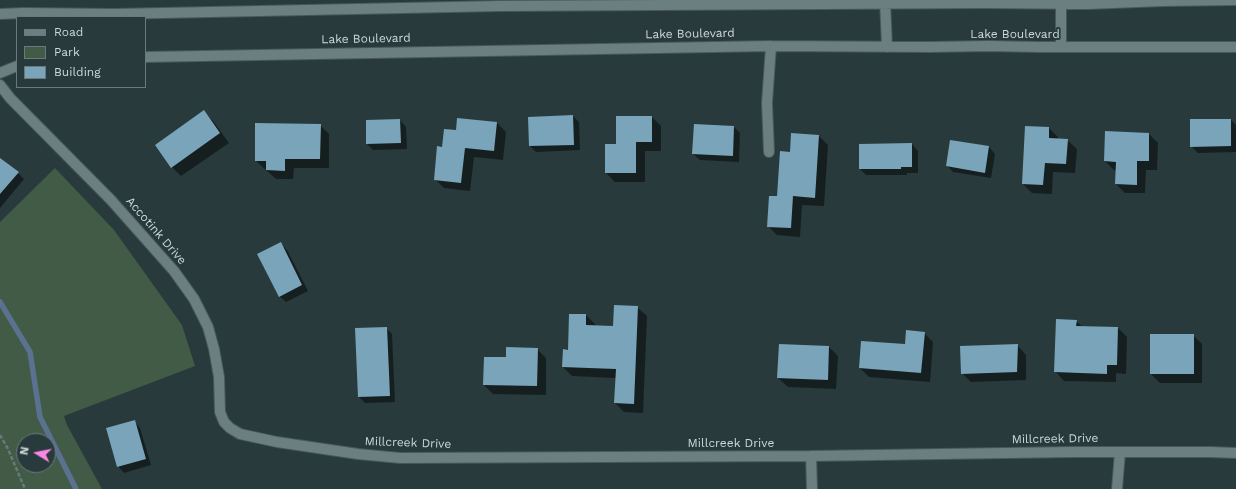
<!DOCTYPE html>
<style>
body{margin:0}
#map{position:relative;width:1236px;height:489px;overflow:hidden;background:#283a3c;font-family:"Work Sans",sans-serif}
canvas{display:block}
.legend{position:absolute;left:16px;top:16px;width:130px;height:72px;box-sizing:border-box;background:#283a3c;border:1px solid #6a797b;margin:0;padding:5px 7px;list-style:none;font-size:12px;color:#cdd8d9}
.legend li{display:flex;align-items:center;gap:8px;height:20px}
.legend b{width:20px;border:1px solid #6a797b}
.north{position:absolute;left:16px;top:433px;width:40px;height:40px;box-sizing:border-box;background:#283a3c;border:1px solid #6a797b;border-radius:50%;rotate:280deg;font-size:11px;font-weight:700;line-height:16px;text-align:center;color:#cdd8d9}
.north::after{content:'';display:block;margin:auto;width:14px;height:18px;background:#fc86e3;clip-path:polygon(50% 0,100% 100%,50% 72%,0 100%)}
</style>
<div id="map">
<canvas width="1236" height="489"></canvas>
<ul class="legend">
<li><b style="height:5px;background:#6b7e80"></b>Road</li>
<li><b style="height:11px;background:#415b47"></b>Park</li>
<li><b style="height:11px;background:#79a4b9"></b>Building</li>
</ul>
<div class="north">N</div>
</div>
<script>
const context = document.querySelector('canvas').getContext('2d');
context.lineJoin = 'round';
function paint(path, color) { context.fillStyle = color; context.fill(path, 'evenodd'); }
const poly = rows => new Path2D(rows.map(r => 'M' + r).join(''));
function trace(path, color, width, dash) { context.strokeStyle = color; context.lineWidth = width; context.lineCap = dash ? 'butt' : 'round'; context.setLineDash(dash || []); context.stroke(path); }
function drawText(font, color, halo, rows, align = 'center') {
  context.font = font + ' "Work Sans",sans-serif'; context.lineWidth = 4; context.setLineDash([]); context.textBaseline = 'middle'; context.strokeStyle = halo; context.fillStyle = color; for (const [text, x, y, turn = 0] of rows) {
    context.save(); context.translate(x, y); context.rotate((+turn || 0) * Math.PI / 180); context.textAlign = isNaN(turn) ? turn : align; if (halo) context.strokeText(text, 0, 0); context.fillText(text, 0, 0); context.restore();
  }
}
const green = poly([
 [55,168,114,230,182,325,195,366,64,416,67,425,102,489,0,489,0,222],
 [24,441,48,441,48,465,24,465]
]);
const shadow = poly([
 [204,112,213,121,229,143,181,176,172,167],
 [573,116,579,122,580,150,536,152,530,146],
 [652,117,661,126,661,151,645,151,645,182,615,182,606,173,617,145],
 [458,119,497,123,506,132,503,160,474,157,470,191,444,188,435,179,443,148,457,131],
 [400,120,406,127,407,149,373,150,367,144],
 [1231,120,1236,125,1236,152,1198,153,1191,146],
 [320,125,329,134,329,168,294,168,293,179,276,179,256,161],
 [734,127,740,133,739,162,700,160,693,154],
 [1049,128,1058,137,1058,139,1067,140,1077,149,1075,173,1053,172,1052,194,1032,193,1023,184],
 [1106,132,1149,134,1158,143,1157,170,1146,170,1145,193,1125,193,1116,184,1117,170,1114,170,1105,161],
 [792,134,819,136,828,145,824,206,802,205,800,237,777,235,768,226,778,197,791,153],
 [912,144,918,151,918,173,907,173,907,175,866,175,860,169],
 [989,147,995,154,991,178,953,172,947,165],
 [0,160,18,173,24,179,0,208],
 [281,244,287,250,308,291,286,302,279,296],
 [637,307,647,316,643,413,624,412,615,403,616,378,572,376,563,367,569,351,586,315,595,324,595,327,614,327],
 [1076,321,1083,327,1118,328,1127,337,1126,374,1116,373,1116,382,1064,381,1055,371],
 [386,328,392,334,395,402,365,403,359,397],
 [924,333,933,342,930,382,869,377,860,368,905,345],
 [1193,335,1202,344,1202,383,1160,383,1151,374],
 [1017,345,1026,355,1026,380,971,382,962,373],
 [829,347,838,356,836,389,788,387,778,378],
 [537,349,546,358,546,395,493,394,484,385,507,358],
 [134,421,140,428,151,465,124,473,118,466]
]);
const stream = poly([
 [0,302,30,352,40,417,76,489]
]);
const building = poly([
 [204,110,220,133,171,168,155,145],
 [573,115,574,145,529,146,528,117],
 [616,116,652,116,652,142,636,142,636,173,605,173,605,144,616,144],
 [457,118,497,122,494,151,465,148,461,183,434,180,437,146,442,147,444,129,456,130],
 [400,119,401,143,366,144,366,120],
 [1190,119,1231,119,1231,146,1190,147],
 [255,123,321,124,320,159,285,159,285,171,266,170,266,161,255,161],
 [694,124,734,126,733,156,692,154],
 [1025,126,1049,127,1049,138,1068,139,1066,164,1045,163,1043,185,1022,184],
 [1105,131,1149,133,1149,161,1137,161,1137,185,1115,184,1116,162,1104,161],
 [791,133,819,135,815,198,793,196,791,228,767,227,769,196,777,196,780,151,790,152],
 [950,140,989,146,985,173,946,166],
 [912,143,912,167,901,167,901,169,859,169,859,144],
 [0,158,19,172,0,194],
 [281,242,302,285,279,297,257,254],
 [614,305,638,306,634,404,614,403,616,369,562,367,563,349,568,350,569,314,586,314,586,325,613,326],
 [1056,319,1077,320,1076,326,1118,327,1117,365,1107,365,1107,374,1054,372],
 [387,327,390,396,358,397,355,328],
 [906,330,925,332,921,373,859,368,861,341,905,344],
 [1150,334,1194,334,1194,374,1150,374],
 [779,344,829,346,828,380,777,378],
 [1018,344,1017,372,961,374,960,346],
 [506,347,538,348,537,386,483,385,484,357,506,357],
 [135,420,146,459,117,467,106,428]
]);
const path = poly([
 [0,435,8,449,25,489]
]);
const minor = poly([
 [885,0,887,47],
 [0,14,23,13,114,14,500,6,984,3,1088,4,1163,1,1236,0],
 [1061,47,1061,4],
 [145,57,771,46,930,47,988,46,1039,47,1236,47],
 [0,73,17,66],
 [0,85,10,98,111,200,174,271,194,299,208,327,214,349,219,377,220,412,224,422,230,428,240,434,277,442,358,454,400,458,811,456,1071,452,1210,452,1236,453],
 [769,152,767,103,771,46],
 [811,456,812,489],
 [1117,489,1120,452]
]);
const streetNames = [
 ["Lake Boulevard",690,34,-1],
 ["Lake Boulevard",1015,34],
 ["Lake Boulevard",366,39,-1],
 ["Accotink Drive",156,231,49],
 ["Millcreek Drive",1055,439,-1],
 ["Millcreek Drive",408,443,2],
 ["Millcreek Drive",731,443]
];
paint(green, '#415b47');
paint(shadow, '#0007');
trace(stream, '#5a7190', 5.5);
paint(building, '#79a4b9');
trace(minor, '#49585a', 12);
trace(path, '#69797a', 2.5, [4, 2]);
trace(minor, '#6b7e80', 10);
drawText('12px', '#cdd8d9', '#283a3c', streetNames);
</script>
